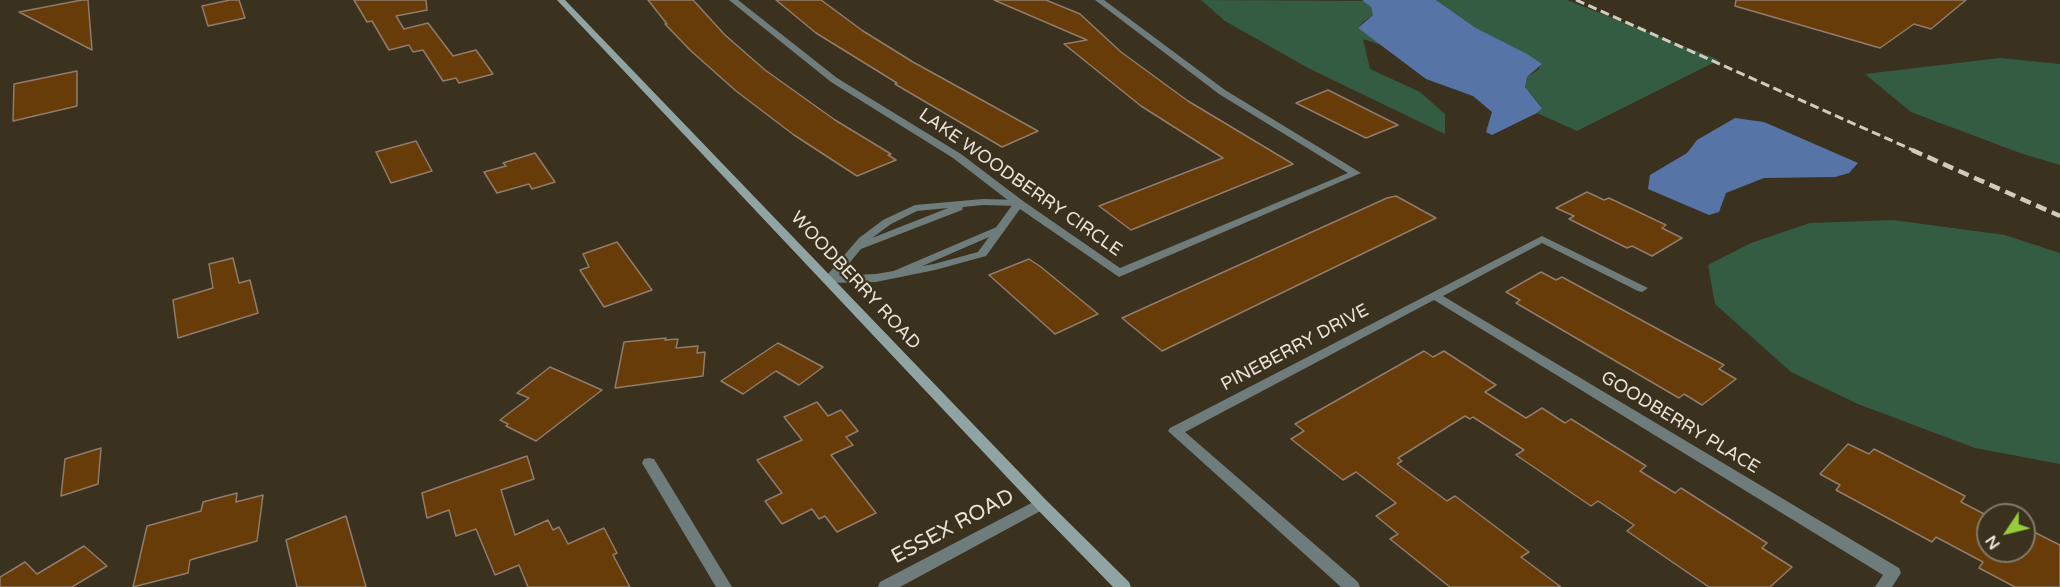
<!DOCTYPE html>
<style>
body{margin:0}
#map{position:relative;width:2060px;height:587px;overflow:hidden;background:#3b311f;font-family:"Varela Round",sans-serif}
canvas{display:block}
.north{position:absolute;left:1976px;top:503px;width:60px;height:60px;box-sizing:border-box;background:#3b311f;border:2px solid #817969;border-radius:50%;rotate:235deg;font-size:16px;font-weight:700;line-height:24px;text-align:center;color:#eae4d8}
.north::after{content:'';display:block;margin:auto;width:21px;height:27px;background:#95cc3a;clip-path:polygon(50% 0,100% 100%,50% 72%,0 100%)}
</style>
<div id="map">
<canvas width="2060" height="587"></canvas>
<div class="north">N</div>
</div>
<script>
const context = document.querySelector('canvas').getContext('2d');
context.lineJoin = 'round';
function paint(path, color) { context.fillStyle = color; context.fill(path, 'evenodd'); }
const poly = rows => new Path2D(rows.map(r => 'M' + r).join(''));
function trace(path, color, width, dash) { context.strokeStyle = color; context.lineWidth = width; context.lineCap = dash ? 'butt' : 'round'; context.setLineDash(dash || []); context.stroke(path); }
function drawText(font, color, halo, rows, align = 'center') {
  context.font = font + ' "Varela Round",sans-serif'; context.lineWidth = 4.5; context.setLineDash([]); context.textBaseline = 'middle'; context.strokeStyle = halo; context.fillStyle = color; for (const [text, x, y, turn = 0] of rows) {
    context.save(); context.translate(x, y); context.rotate((+turn || 0) * Math.PI / 180); context.textAlign = isNaN(turn) ? turn : align; if (halo) context.strokeText(text, 0, 0); context.fillText(text, 0, 0); context.restore();
  }
}
const green = poly([
 [1201,0,1365,1,1371,7,1373,15,1363,22,1358,28,1381,45,1363,39,1370,69,1420,92,1445,114,1445,134,1310,69,1225,21],
 [1436,0,1567,0,1719,60,1577,131,1537,113,1542,107,1525,87,1527,77,1538,70,1541,64,1476,28],
 [2000,58,2060,64,2060,165,2023,154,1911,112,1865,74],
 [1893,220,2005,235,2060,253,2060,464,1975,448,1858,404,1791,372,1715,304,1708,265,1751,243,1810,223]
]);
const water = poly([
 [1362,0,1436,0,1476,28,1527,54,1542,64,1527,77,1525,87,1542,108,1537,113,1492,135,1486,132,1492,112,1473,96,1426,79,1358,28,1373,15,1371,7],
 [1735,118,1764,122,1858,163,1849,173,1835,177,1764,178,1726,193,1719,212,1709,215,1648,189,1650,175,1687,153,1697,140]
]);
const building = poly([
 [82,0,88,0,92,50,19,12,82,0],
 [230,0,239,0,245,18,208,26,202,6,230,0],
 [354,0,426,0,427,10,396,16,404,29,428,23,453,56,476,50,493,74,459,83,456,78,443,81,423,50,413,52,409,45,389,50,372,21,367,22,354,0],
 [648,0,693,0,725,35,765,70,835,120,891,154,888,155,896,160,857,176,794,135,736,91,690,50,665,24,667,24,648,0],
 [776,0,821,0,863,31,913,62,1038,131,1002,147,895,84,897,83,816,33,776,0],
 [994,0,1046,0,1080,14,1121,52,1188,101,1293,164,1131,230,1099,206,1223,158,1141,106,1064,44,1087,40,994,0],
 [1736,0,1966,0,1931,29,1914,24,1880,48,1735,6,1736,0],
 [77,71,77,106,13,121,14,84,77,71],
 [1328,90,1398,125,1366,138,1296,103,1328,90],
 [416,141,432,171,391,183,376,152,416,141],
 [535,153,555,182,532,189,529,184,497,193,484,172,506,166,503,163,535,153],
 [1587,192,1604,200,1609,198,1666,225,1662,228,1682,238,1652,256,1632,246,1627,248,1569,219,1574,216,1556,208,1587,192],
 [1396,196,1436,218,1162,351,1122,318,1387,198,1396,196],
 [617,242,652,290,604,307,580,270,589,267,583,254,617,242],
 [233,258,239,283,250,280,258,313,178,338,173,300,213,288,209,264,233,258],
 [1029,259,1041,267,1098,314,1055,334,989,275,1029,259],
 [1541,272,1556,280,1562,277,1724,365,1719,369,1736,379,1702,405,1684,394,1679,398,1516,303,1520,300,1506,292,1541,272],
 [666,338,665,340,678,339,676,348,698,346,697,353,705,352,703,376,615,388,624,342,666,338],
 [778,343,823,367,799,385,776,371,743,394,721,381,778,343],
 [1424,351,1433,357,1444,351,1496,385,1485,392,1526,418,1542,408,1565,423,1571,419,1646,466,1640,471,1675,493,1681,488,1767,543,1762,548,1792,567,1770,587,1709,587,1627,531,1634,525,1598,501,1591,506,1516,455,1524,450,1473,417,1470,419,1465,416,1398,458,1402,461,1397,464,1447,501,1455,496,1529,552,1521,557,1561,587,1450,587,1390,539,1398,534,1376,516,1396,503,1356,472,1343,480,1291,439,1304,431,1295,424,1424,351],
 [550,367,602,390,536,441,506,426,508,424,500,420,529,398,517,393,550,367],
 [817,402,828,416,841,410,858,431,846,437,853,445,831,455,876,513,837,532,825,516,819,519,812,509,782,524,765,501,782,493,757,460,802,440,784,417,817,402],
 [1848,444,1869,454,1874,449,1965,496,1961,502,1988,516,1988,551,2024,551,2024,527,2060,545,2060,587,2015,587,1979,568,1983,562,1936,537,1932,542,1836,490,1840,485,1820,474,1848,444],
 [101,448,98,484,61,496,65,459,101,448],
 [527,456,534,479,501,490,515,535,548,520,553,530,559,527,568,544,604,528,617,553,613,555,630,587,528,587,519,565,495,575,476,529,456,536,449,510,427,518,422,493,527,456],
 [237,493,236,502,263,495,257,541,190,560,188,573,133,587,147,526,201,511,203,502,237,493],
 [346,516,366,587,297,587,286,540,346,516],
 [84,546,107,566,72,587,0,587,0,577,25,562,37,574,84,546]
]);
const lane = poly([
 [983,199,1019,200,1024,203,1019,206,983,205,963,207,962,210,861,249,833,283,825,283,823,280,859,238,883,220,915,205,983,199],
 [948,208,872,238,891,224,917,211,948,208],
 [999,226,1005,229,1003,231,897,277,889,277,887,275,889,273,999,226]
]);
const street = poly([
 [729,0,738,0,837,78,961,154,1023,201,1120,268,1348,173,1219,94,1095,0,1104,0,1225,90,1361,173,1119,277,1020,209,986,256,935,270,876,282,825,283,823,280,829,276,876,274,934,264,978,252,1013,204,953,158,831,82,729,0],
 [1542,236,1648,288,1642,292,1638,291,1542,243,1443,296,1899,568,1901,573,1892,587,1875,587,1883,575,1434,300,1185,432,1358,582,1360,587,1341,587,1168,431,1170,428,1542,236],
 [649,458,654,459,732,587,716,587,642,463,644,459,649,458],
 [1041,498,1046,500,1048,504,1046,508,900,587,878,587,880,582,1041,498]
]);
const secondary = poly([
 [557,0,565,0,1046,500,1129,582,1131,587,1113,587,1036,508,557,0]
]);
const railFar1 = poly([
 [1576,0,1915,151]
]);
const rail = poly([
 [1912,150,2060,216]
]);
const streetNames = [
 ["LAKE WOODBERRY CIRCLE",1020,183,35],
 ["WOODBERRY ROAD",855,281,47],
 ["PINEBERRY DRIVE",1295,348,-28],
 ["GOODBERRY PLACE",1680,423,31]
];
const nearStreetnames = [
 ["ESSEX ROAD",953,527,-28]
];
paint(green, '#335c43');
paint(water, '#5674a6');
paint(building, '#683c08');
trace(building, '#8f7c6c', 1.5);
paint(lane, '#6f7c7c');
paint(street, '#6f7c7c');
paint(secondary, '#90a4a4');
trace(railFar1, '#d1cabd', 3, [9, 4.5]);
trace(rail, '#d1cabd', 4.5, [11, 6]);
drawText('18px', '#eae4d8', '#3b311f', streetNames);
drawText('21px', '#eae4d8', '#3b311f', nearStreetnames);
</script>
